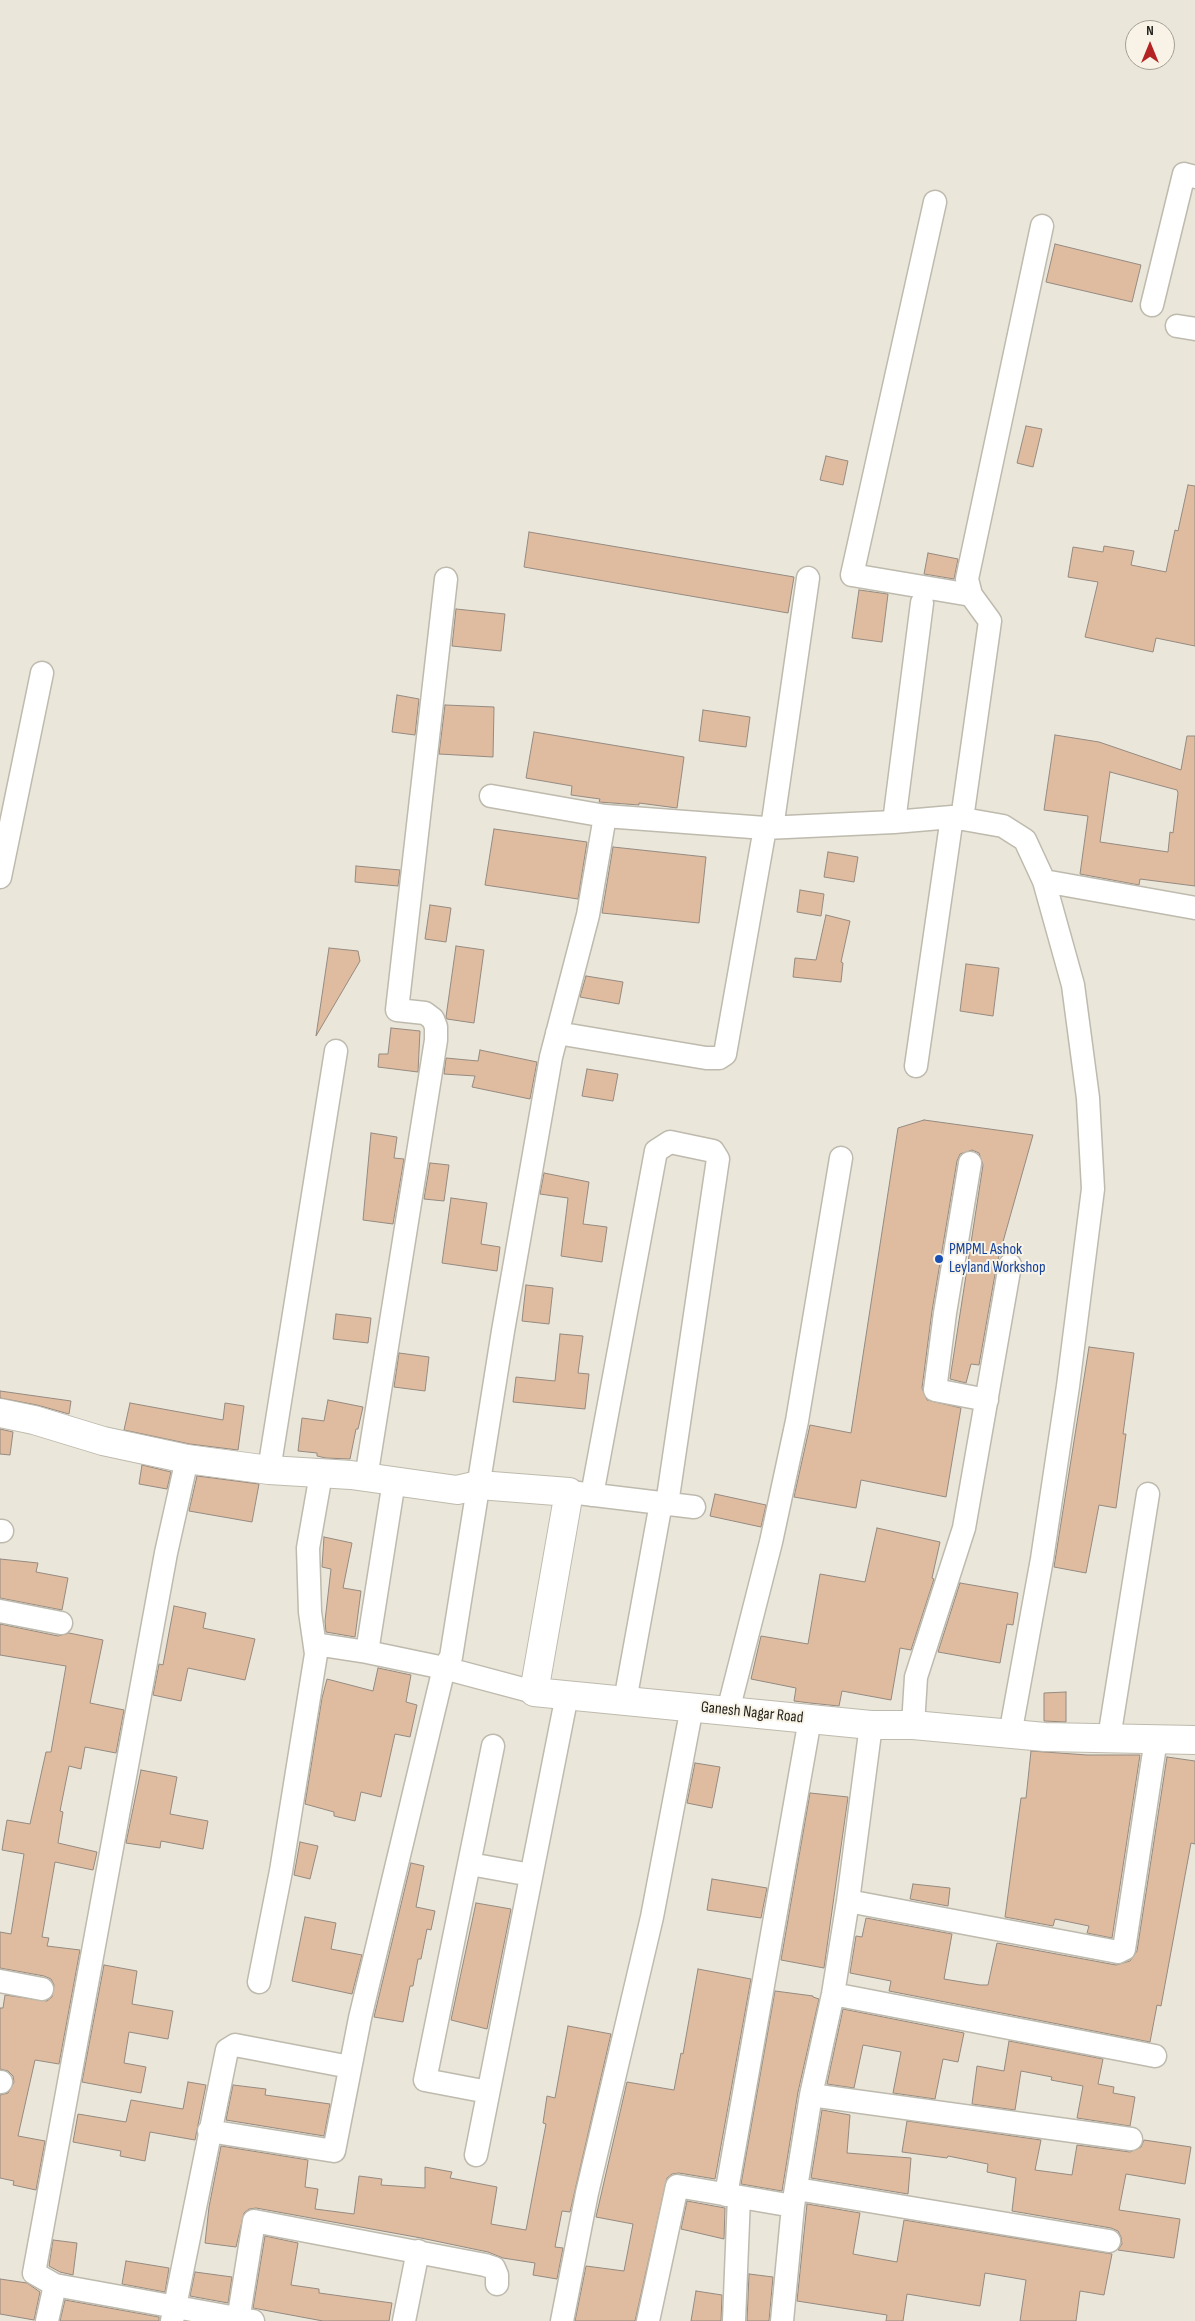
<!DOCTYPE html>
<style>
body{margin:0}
#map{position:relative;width:1195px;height:2321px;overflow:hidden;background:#eae6d9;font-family:"Sofia Sans Condensed",sans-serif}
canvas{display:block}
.north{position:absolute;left:1125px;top:20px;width:50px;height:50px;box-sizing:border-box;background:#f8f3e6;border:1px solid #a39f96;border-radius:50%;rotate:0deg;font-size:14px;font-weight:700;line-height:20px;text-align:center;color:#24221d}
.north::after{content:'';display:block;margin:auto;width:18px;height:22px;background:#b32323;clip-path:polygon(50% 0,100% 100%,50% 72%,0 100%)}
</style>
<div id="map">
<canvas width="1195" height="2321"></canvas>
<div class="north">N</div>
</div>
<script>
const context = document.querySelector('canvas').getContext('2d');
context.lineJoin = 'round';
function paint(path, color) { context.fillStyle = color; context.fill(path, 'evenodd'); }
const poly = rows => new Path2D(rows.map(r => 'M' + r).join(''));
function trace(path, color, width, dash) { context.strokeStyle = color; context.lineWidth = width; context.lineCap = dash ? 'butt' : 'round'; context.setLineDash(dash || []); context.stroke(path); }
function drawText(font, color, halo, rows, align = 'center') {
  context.font = font + ' "Sofia Sans Condensed",sans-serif'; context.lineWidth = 4; context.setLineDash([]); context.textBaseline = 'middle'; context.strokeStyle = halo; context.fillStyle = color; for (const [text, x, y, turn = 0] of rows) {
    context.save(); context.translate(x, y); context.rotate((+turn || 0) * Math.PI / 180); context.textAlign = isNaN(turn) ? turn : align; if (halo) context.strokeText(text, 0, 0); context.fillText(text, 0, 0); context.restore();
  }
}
const building = poly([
 [1055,244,1141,265,1132,302,1046,282,1055,244],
 [1026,426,1042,429,1033,467,1017,463,1026,426],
 [826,456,848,461,843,485,820,480,826,456],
 [1188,485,1195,486,1195,646,1156,638,1153,652,1085,637,1098,582,1068,577,1073,547,1103,552,1104,546,1134,551,1131,565,1166,572,1175,530,1178,531,1188,485],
 [529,532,794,577,788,613,524,567,529,532],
 [928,553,958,559,954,579,924,574,928,553],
 [859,590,888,594,882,642,852,638,859,590],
 [456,609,505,614,501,651,452,646,456,609],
 [397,695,419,699,415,735,392,732,397,695],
 [445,705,494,707,493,757,439,754,445,705],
 [703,710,750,717,746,747,699,741,703,710],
 [534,732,684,757,677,808,639,803,639,805,599,802,600,799,571,795,572,786,526,778,534,732],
 [1055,735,1099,742,1181,770,1187,736,1195,736,1195,886,1140,879,1139,885,1080,874,1088,816,1044,810,1055,735],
 [1110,772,1177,790,1178,793,1173,833,1170,832,1168,852,1100,842,1110,772],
 [494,829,587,842,578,899,485,885,494,829],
 [613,847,706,857,699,923,602,913,613,847],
 [828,852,858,857,854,882,824,877,828,852],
 [356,866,400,870,398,886,355,882,356,866],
 [800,890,824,894,821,916,797,912,800,890],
 [430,905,451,908,446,942,425,939,430,905],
 [826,915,850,921,841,962,843,963,841,982,793,977,795,958,816,960,826,915],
 [456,946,484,950,474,1023,447,1019,446,1017,456,946],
 [329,948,358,951,360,961,316,1036,329,948],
 [966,964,999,968,993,1016,960,1011,966,964],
 [586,976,623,982,619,1004,580,997,586,976],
 [391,1028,420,1031,418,1072,378,1067,379,1054,388,1054,391,1028],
 [480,1050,537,1062,530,1099,472,1087,475,1076,444,1074,446,1058,478,1061,480,1050],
 [587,1069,618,1074,613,1101,582,1096,587,1069],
 [924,1120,1033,1135,997,1263,979,1365,971,1364,966,1383,950,1379,983,1165,979,1153,972,1150,960,1154,957,1161,932,1311,922,1388,927,1400,961,1408,946,1497,861,1480,856,1508,794,1497,810,1425,851,1433,898,1128,924,1120],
 [371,1133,397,1137,394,1158,404,1159,393,1224,363,1220,371,1133],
 [430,1163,449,1165,444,1201,424,1199,430,1163],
 [544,1173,589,1182,583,1224,607,1227,602,1262,561,1256,568,1198,540,1194,544,1173],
 [451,1198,487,1203,481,1244,500,1247,497,1271,442,1263,451,1198],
 [526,1285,553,1288,549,1324,522,1321,526,1285],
 [336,1314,371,1318,368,1343,333,1339,336,1314],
 [560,1334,583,1336,578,1373,589,1374,585,1409,513,1402,516,1377,555,1381,560,1334],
 [1089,1347,1134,1353,1123,1434,1126,1434,1116,1508,1099,1505,1086,1573,1054,1567,1089,1347],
 [399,1353,429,1357,425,1391,394,1387,399,1353],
 [0,1391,71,1401,69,1414,37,1405,0,1398,0,1391],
 [328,1400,363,1407,358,1429,356,1429,350,1459,326,1458,317,1456,317,1453,298,1451,302,1418,324,1421,328,1400],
 [130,1403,223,1420,225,1403,244,1406,238,1450,190,1444,124,1430,130,1403],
 [0,1429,13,1432,10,1455,0,1454,0,1429],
 [142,1465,171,1472,167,1489,139,1484,142,1465],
 [197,1476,259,1484,252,1522,189,1511,197,1476],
 [715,1494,766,1505,761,1527,710,1516,715,1494],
 [877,1528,940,1542,932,1578,934,1579,911,1650,900,1648,891,1700,842,1691,839,1706,810,1703,794,1701,796,1688,751,1679,761,1636,808,1644,820,1574,865,1582,877,1528],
 [324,1537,352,1543,343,1588,361,1591,355,1637,326,1632,325,1621,331,1569,322,1567,324,1537],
 [0,1559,38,1563,36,1572,68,1578,62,1610,0,1598,0,1559],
 [960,1583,1018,1593,1013,1625,1007,1624,1000,1663,938,1652,960,1583],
 [174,1606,206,1613,203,1628,255,1639,245,1680,188,1668,181,1701,153,1695,159,1664,163,1665,174,1606],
 [0,1624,58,1636,69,1633,103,1640,90,1703,124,1710,116,1753,85,1747,81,1769,69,1766,60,1811,63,1812,58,1843,97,1852,93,1870,55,1862,42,1937,49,1938,47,1946,80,1950,59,2064,35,2060,18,2136,45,2141,36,2190,13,2185,14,2181,0,2178,0,2095,8,2093,14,2082,13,2076,8,2071,0,2069,0,2008,3,2008,5,1995,47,2001,52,1997,54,1985,51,1979,44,1976,0,1968,0,1932,11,1934,24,1854,2,1850,7,1820,30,1824,46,1752,51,1752,66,1666,0,1655,0,1624],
 [378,1668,411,1675,406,1702,417,1705,410,1737,395,1734,381,1797,361,1792,355,1821,334,1816,334,1812,305,1804,322,1698,327,1679,373,1691,378,1668],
 [1066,1692,1066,1722,1044,1721,1044,1693,1066,1692],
 [1031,1751,1087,1755,1140,1755,1112,1938,1087,1933,1089,1926,1055,1919,1053,1926,1005,1917,1021,1798,1026,1798,1031,1751],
 [1167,1757,1195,1761,1195,1844,1191,1843,1161,2006,1157,2005,1150,2042,889,1991,891,1981,850,1973,856,1936,862,1937,866,1918,952,1934,944,1979,980,1985,988,1985,997,1943,1116,1965,1130,1961,1137,1951,1167,1757],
 [695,1763,720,1767,712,1808,687,1803,695,1763],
 [141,1770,177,1777,170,1814,208,1821,203,1849,161,1841,160,1848,126,1843,141,1770],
 [810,1793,848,1797,824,1968,781,1960,810,1793],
 [300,1842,318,1846,310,1879,294,1875,300,1842],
 [411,1863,424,1866,416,1907,435,1911,431,1930,427,1929,421,1959,418,1959,413,1986,410,1986,403,2022,374,2017,411,1863],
 [712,1879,767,1888,761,1918,707,1910,712,1879],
 [913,1884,950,1888,948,1906,910,1899,913,1884],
 [476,1903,511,1909,487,2029,451,2020,476,1903],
 [305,1917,336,1923,331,1949,362,1955,352,1994,292,1981,305,1917],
 [104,1965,137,1971,132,2004,173,2011,168,2039,129,2032,124,2063,146,2067,141,2093,82,2082,104,1965],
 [698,1969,751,1979,715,2179,679,2173,672,2174,667,2178,635,2321,575,2321,586,2266,624,2271,633,2224,596,2217,627,2082,674,2090,681,2053,683,2054,698,1969],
 [775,1991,813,1996,813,1997,819,1999,798,2092,782,2191,741,2184,775,1991],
 [843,2009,964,2033,958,2062,943,2059,935,2099,893,2093,901,2052,863,2045,854,2088,827,2084,843,2009],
 [568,2026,611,2034,570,2212,562,2211,555,2247,563,2248,557,2279,533,2275,535,2263,503,2258,488,2252,421,2238,256,2208,249,2209,244,2213,236,2247,205,2243,209,2207,221,2146,308,2160,305,2187,318,2189,315,2209,354,2214,359,2176,382,2179,381,2185,425,2188,425,2167,452,2172,450,2178,497,2187,491,2224,526,2230,546,2124,543,2123,547,2096,555,2098,568,2026],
 [1009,2041,1103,2059,1098,2084,1114,2087,1113,2093,1135,2097,1130,2126,1077,2118,1083,2086,1051,2080,1052,2077,1021,2071,1015,2110,972,2104,977,2066,1004,2071,1009,2041],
 [188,2082,206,2085,195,2140,150,2132,145,2161,120,2156,121,2151,73,2142,78,2114,126,2122,131,2100,183,2109,188,2082],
 [233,2085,266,2089,265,2095,330,2104,324,2136,226,2120,233,2085],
 [822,2110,850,2115,847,2153,911,2158,908,2194,811,2178,822,2110],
 [907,2121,1041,2140,1035,2170,1072,2175,1077,2145,1130,2152,1141,2147,1144,2140,1191,2147,1185,2184,1126,2174,1119,2210,1180,2219,1174,2258,1118,2250,1122,2244,1121,2237,1118,2231,1111,2228,1012,2211,1016,2178,987,2172,988,2164,948,2156,947,2158,902,2152,907,2121],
 [687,2201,725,2208,724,2239,681,2229,687,2201],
 [807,2204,860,2213,853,2254,897,2262,904,2220,1112,2254,1104,2295,1080,2291,1076,2321,1020,2321,1026,2280,985,2273,980,2306,907,2294,903,2321,886,2321,887,2315,797,2301,807,2204],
 [265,2236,298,2243,291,2285,319,2289,319,2293,392,2303,389,2321,323,2321,253,2308,265,2236],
 [53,2240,77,2243,73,2275,60,2272,49,2266,53,2240],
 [126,2261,169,2268,165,2292,122,2284,126,2261],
 [195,2272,232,2277,228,2303,190,2296,195,2272],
 [749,2274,773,2277,769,2321,747,2321,749,2274],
 [0,2279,27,2283,40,2292,34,2320,0,2314,0,2279],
 [696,2291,722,2295,721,2321,691,2321,696,2291],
 [65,2300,159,2317,159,2321,60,2321,65,2300]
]);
const street = poly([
 [935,202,852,575,971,595],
 [1152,305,1184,174,1195,177],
 [1177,326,1195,329],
 [491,796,605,816,765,828,894,822,952,817,1003,826,1025,840,1044,881,1195,908],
 [962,819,990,621,971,595,967,579,1042,226],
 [894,822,922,603],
 [772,828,808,578],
 [0,877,42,673],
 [557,1033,706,1058,719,1058,725,1054,765,828],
 [916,1066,952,817],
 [970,1163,945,1313,935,1390,987,1400],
 [187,1459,166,1553,34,2273,55,2285,253,2321],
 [269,1470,336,1051],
 [366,1478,436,1040,436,1027,433,1019,425,1013,397,1010,446,579],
 [578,1493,694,1507],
 [592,1495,656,1151,670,1142,713,1151,718,1159,667,1504],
 [0,1531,2,1531],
 [0,1611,61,1623],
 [315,1644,367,1652,444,1668,534,1692],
 [367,1652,394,1481],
 [625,1701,661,1503],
 [728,1711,771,1542,797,1421,841,1158],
 [913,1725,916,1677,964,1528,1010,1265],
 [1010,1735,1042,1559,1068,1386,1093,1189,1088,1098,1073,985,1044,881],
 [1109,1738,1148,1494],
 [470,1864,531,1875],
 [848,1901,1118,1952,1124,1949,1156,1739],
 [0,1981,42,1989],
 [259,1982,281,1871,316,1654,310,1612,308,1548,321,1474],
 [833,1994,1155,2056],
 [0,2082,1,2082],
 [488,2092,425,2080,493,1746],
 [811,2095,1131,2139],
 [209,2131,334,2151,360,2018,444,1668,451,1657,503,1331,551,1057,588,915,605,816],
 [476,2155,567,1695],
 [797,2189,1109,2241],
 [726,2195,810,1719],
 [47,2321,55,2285],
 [172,2321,227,2050,235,2045,350,2067],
 [238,2321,254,2221,485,2265,494,2268,497,2275,497,2284],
 [404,2321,418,2251],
 [562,2321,587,2193,652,1917,692,1707],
 [648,2321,677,2186,793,2206],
 [734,2321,739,2197],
 [782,2321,793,2206,811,2095,833,1994,848,1901,871,1725]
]);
const secondary = poly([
 [0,1413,34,1420,103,1441,187,1459,269,1470,351,1475,457,1490,479,1485,569,1492,534,1692,871,1725,913,1725,1045,1737,1195,1740]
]);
const markers = [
 [939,1259,5,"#1a4fb4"]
];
const transitNames = [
 ["PMPML Ashok",949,1250],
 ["Leyland Workshop",949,1268]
];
const streetNames = [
 ["Ganesh Nagar Road",752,1713,6]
];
paint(building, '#dfbc9f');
trace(building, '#958a81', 1);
trace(street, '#bebaad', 25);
trace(secondary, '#bebaad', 30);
trace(street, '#fff', 22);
trace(secondary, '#fff', 28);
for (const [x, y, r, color] of markers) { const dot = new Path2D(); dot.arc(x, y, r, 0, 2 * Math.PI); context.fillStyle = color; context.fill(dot); trace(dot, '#f8f3e6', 2); }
drawText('16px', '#164399', '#f8f3e6', transitNames, 'left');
drawText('16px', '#24221d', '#f8f3e6', streetNames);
</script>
